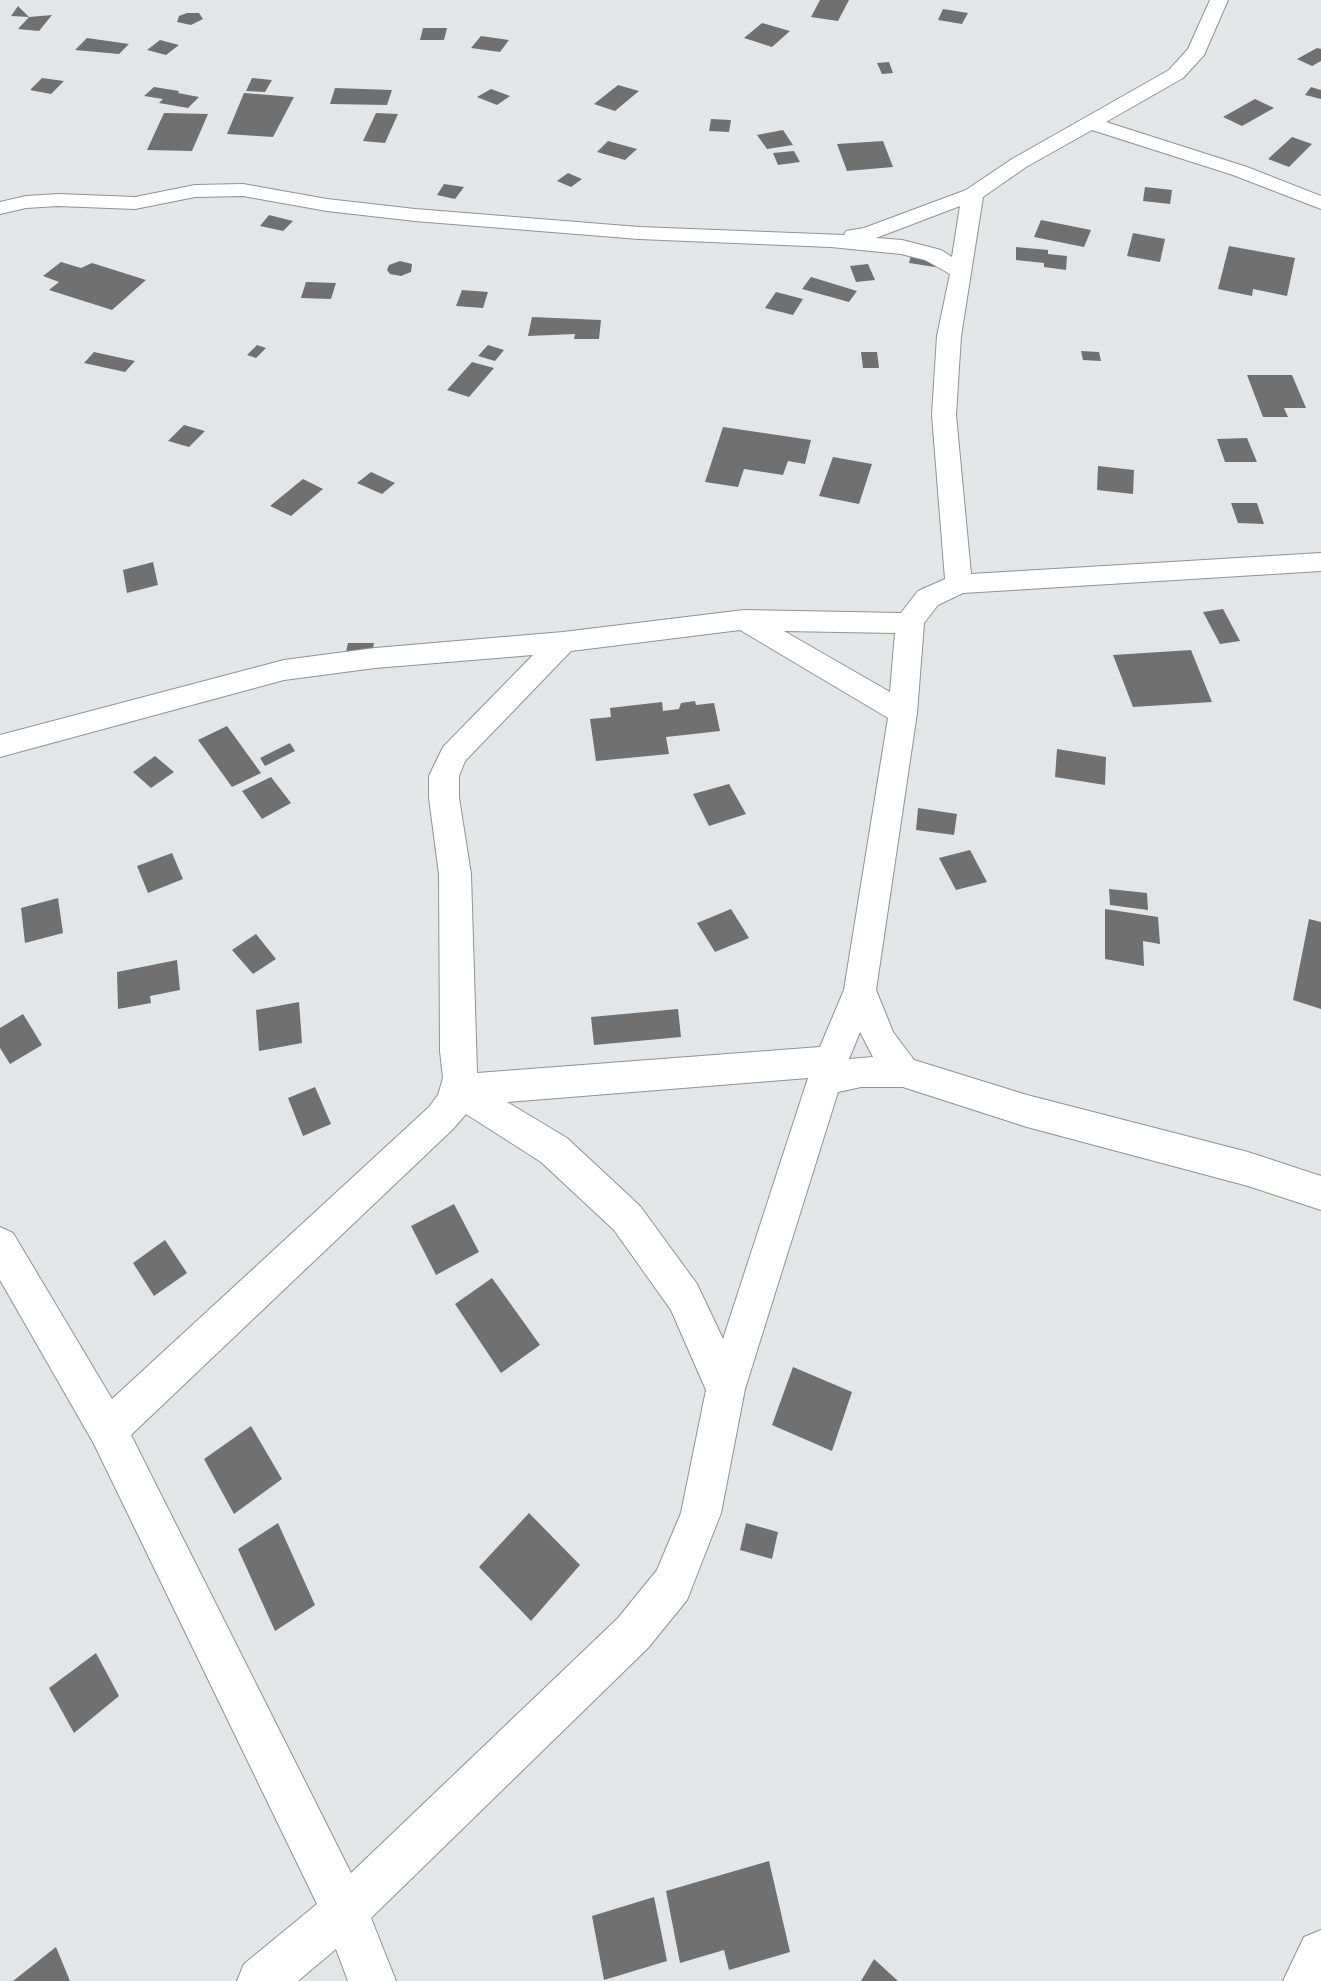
<!DOCTYPE html>
<style>
body{margin:0}
canvas{display:block;background:#e4e5e6}
</style>
<canvas width="1321" height="1981"></canvas>
<script>
const context = document.querySelector('canvas').getContext('2d');
context.lineJoin = 'round';
function paint(path, color) { context.fillStyle = color; context.fill(path, 'evenodd'); }
const poly = rows => new Path2D(rows.map(r => 'M' + r).join(''));
function trace(path, color, width, dash) { context.strokeStyle = color; context.lineWidth = width; context.lineCap = dash ? 'butt' : 'round'; context.setLineDash(dash || []); context.stroke(path); }
const building = poly([
 [820,0,849,0,838,21,811,17],
 [18,6,29,17,11,16],
 [943,9,968,13,962,24,938,20],
 [187,13,199,13,203,19,191,25,177,22,179,16],
 [52,15,39,31,18,29,29,17],
 [762,23,790,31,772,47,744,38],
 [423,28,447,28,444,40,420,40],
 [481,36,509,40,500,52,471,48],
 [87,38,129,44,119,54,75,50],
 [160,40,179,45,166,55,147,50],
 [1317,48,1321,49,1321,61,1312,66,1297,59],
 [889,62,893,73,882,74,877,63],
 [42,78,64,81,51,94,30,90],
 [252,78,272,80,265,92,246,91],
 [618,85,639,91,615,111,594,104],
 [154,87,179,91,178,93,199,97,188,108,159,103,163,99,144,96],
 [1311,87,1321,90,1321,99,1305,95],
 [335,88,392,90,387,105,330,104],
 [491,89,510,96,497,105,477,97],
 [244,93,294,97,273,137,227,134],
 [1255,99,1274,108,1242,126,1223,117],
 [164,113,208,114,192,151,147,150],
 [376,113,398,114,385,143,363,141],
 [711,119,731,120,729,132,709,131],
 [783,130,793,145,767,149,757,135],
 [1292,137,1312,144,1289,167,1268,159],
 [608,141,637,149,625,160,597,152],
 [883,141,893,167,847,171,837,144],
 [794,151,800,162,778,165,773,153],
 [568,173,582,179,571,187,557,181],
 [444,184,464,187,455,199,437,195],
 [1145,187,1172,190,1170,204,1143,201],
 [269,215,293,221,283,231,260,226],
 [1041,220,1091,230,1084,247,1034,237],
 [1133,233,1165,239,1160,262,1127,256],
 [1229,246,1295,258,1287,296,1253,289,1252,296,1218,289],
 [1016,247,1048,250,1048,254,1067,256,1066,270,1044,267,1044,263,1016,260],
 [911,255,937,259,935,267,909,263],
 [400,261,412,264,411,272,401,276,390,274,387,270,389,265],
 [61,262,81,268,92,263,146,280,112,310,49,290,59,282,43,276],
 [868,264,875,280,856,282,850,266],
 [811,277,857,291,849,302,802,289],
 [306,282,336,283,331,299,301,298],
 [462,290,488,292,483,308,456,306],
 [776,292,803,299,793,315,765,308],
 [532,317,601,320,599,339,574,339,575,334,528,336],
 [257,345,266,348,256,358,247,355],
 [488,345,504,350,495,361,478,356],
 [1081,351,1099,352,1101,361,1083,360],
 [94,352,135,361,125,372,84,363],
 [861,352,877,352,879,368,863,368],
 [472,362,494,368,469,397,447,390],
 [1247,375,1292,375,1306,408,1284,408,1288,417,1263,417],
 [184,425,205,431,189,447,168,441],
 [723,427,811,440,805,464,788,461,783,475,744,469,738,487,705,482],
 [1247,438,1257,462,1225,462,1217,439],
 [833,457,872,464,859,504,819,496],
 [1098,466,1134,470,1133,494,1097,490],
 [371,472,395,483,382,494,357,483],
 [303,479,323,489,291,516,270,506],
 [1231,503,1257,503,1264,524,1238,523],
 [153,562,158,585,127,593,123,570],
 [1223,609,1240,641,1220,644,1203,612],
 [348,643,374,643,372,653,346,652],
 [1191,650,1212,702,1133,707,1113,655],
 [695,701,696,705,714,703,720,731,666,737,669,754,596,761,590,719,611,717,610,708,662,702,663,711,679,709,681,703],
 [227,726,261,773,232,787,198,740],
 [290,743,295,751,265,766,260,758],
 [1057,749,1106,757,1105,785,1055,777],
 [155,756,174,772,151,788,133,772],
 [271,777,291,803,262,819,242,791],
 [729,784,746,814,709,826,693,794],
 [918,808,957,814,954,835,916,830],
 [970,850,987,882,956,890,939,858],
 [172,853,183,879,148,893,137,866],
 [1109,889,1147,893,1148,910,1110,905],
 [58,898,63,933,25,943,21,908],
 [731,909,749,938,715,952,697,923],
 [1105,909,1158,917,1160,944,1143,941,1144,966,1105,959],
 [1309,919,1321,922,1321,1009,1293,1000],
 [256,934,276,959,253,974,232,950],
 [177,960,180,990,150,996,151,1003,118,1009,117,972],
 [299,1002,302,1043,259,1051,256,1010],
 [678,1009,681,1037,594,1045,591,1017],
 [23,1014,42,1045,10,1064,0,1048,0,1028],
 [315,1087,331,1124,303,1136,288,1098],
 [454,1204,479,1252,436,1275,411,1226],
 [165,1240,187,1273,154,1296,133,1263],
 [492,1278,540,1345,501,1373,455,1304],
 [793,1367,852,1392,832,1451,772,1425],
 [251,1426,282,1479,234,1514,204,1459],
 [529,1513,580,1565,531,1621,479,1567],
 [278,1523,315,1605,275,1631,238,1549],
 [746,1523,778,1532,772,1559,740,1550],
 [96,1653,119,1696,74,1733,49,1688],
 [769,1861,790,1952,729,1970,724,1950,680,1963,666,1891],
 [654,1897,667,1961,604,1980,592,1916],
 [56,1947,70,1981,13,1981],
 [874,1959,898,1981,861,1981]
]);
const minor = poly([
 [1210,0,1228,0,1204,55,1183,78,1106,122,1247,167,1321,196,1321,209,1233,175,1092,130,1026,167,983,197,961,336,956,415,971,574,1321,553,1321,571,963,593,938,605,924,623,917,713,876,990,893,1032,914,1060,1027,1095,1248,1152,1321,1176,1321,1210,1248,1186,1027,1127,903,1087,861,1087,838,1092,745,1389,721,1513,687,1600,648,1648,371,1918,396,1981,348,1981,336,1949,298,1981,237,1981,244,1964,317,1904,94,1444,0,1280,0,1227,13,1233,112,1399,429,1107,438,1095,443,1078,440,1051,439,874,429,798,429,776,443,747,533,655,375,668,284,680,0,757,0,735,284,660,375,648,563,632,744,610,901,613,918,591,945,579,932,415,937,336,950,274,925,260,901,254,831,247,639,239,415,221,327,211,243,196,195,197,135,209,58,206,26,208,0,214,0,202,26,196,58,194,135,197,195,185,243,184,327,199,415,209,639,227,844,235,846,231,864,228,966,190,1012,159,1169,70,1188,49,1210,0],
 [960,206,952,257,941,250,902,240,876,238,960,206],
 [740,630,888,718,844,990,820,1047,477,1073,471,874,459,798,459,776,465,761,571,651,740,630],
 [784,631,895,633,890,692,784,631],
 [860,1032,873,1057,849,1059,860,1032],
 [808,1078,723,1339,697,1284,640,1206,567,1138,507,1102,808,1078],
 [466,1114,541,1162,614,1230,671,1310,706,1390,681,1513,657,1570,618,1618,351,1873,131,1435,453,1129,466,1114],
 [1321,1930,1321,1981,1283,1981,1304,1937,1321,1930]
]);
paint(building, '#717071');
trace(minor, '#919293', 2);
paint(minor, '#fff');
</script>
